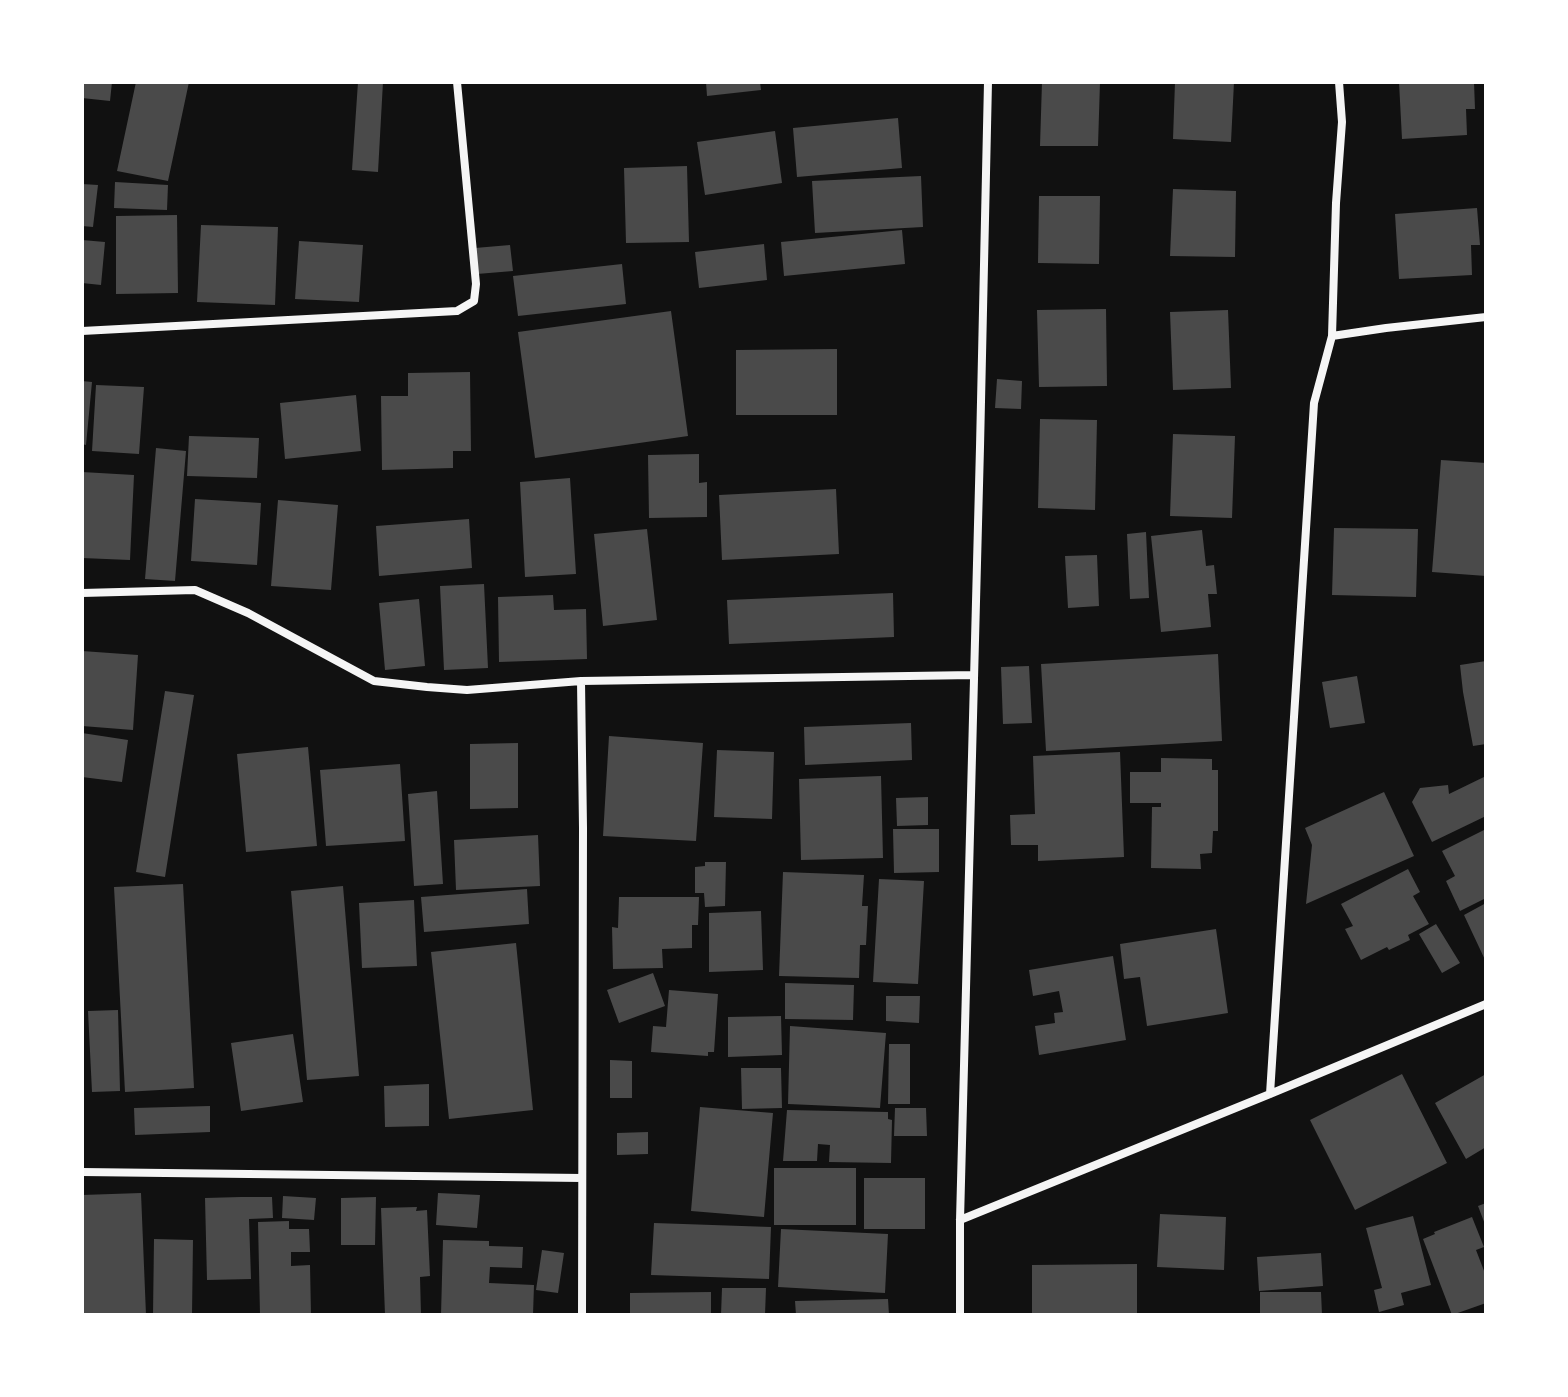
<!DOCTYPE html>
<style>
body{margin:0}
#map{position:relative;width:1568px;height:1397px;overflow:hidden;background:#111;font-family:"Sofia Sans Condensed",sans-serif}
canvas{display:block}
.frame{position:absolute;inset:0;border:84px solid #fff;pointer-events:none}
</style>
<div id="map">
<canvas width="1568" height="1397"></canvas>
<div class="frame"></div>
</div>
<script>
const context = document.querySelector('canvas').getContext('2d');
context.lineJoin = 'round';
function paint(path, color) { context.fillStyle = color; context.fill(path, 'evenodd'); }
const poly = rows => new Path2D(rows.map(r => 'M' + r).join(''));
function trace(path, color, width, dash) { context.strokeStyle = color; context.lineWidth = width; context.lineCap = dash ? 'butt' : 'round'; context.setLineDash(dash || []); context.stroke(path); }
const building = poly([
 [82,82,112,82,110,101,82,98],
 [136,82,189,82,168,181,117,171],
 [358,82,383,82,378,172,352,170],
 [706,82,760,82,761,90,707,96],
 [1042,82,1100,82,1098,146,1040,146],
 [1175,82,1234,82,1231,142,1173,139],
 [1399,82,1474,82,1475,109,1466,109,1467,135,1402,139],
 [898,118,902,168,797,177,793,128],
 [775,131,782,183,705,195,697,142],
 [687,166,689,242,626,243,624,168],
 [921,176,923,227,815,233,812,181],
 [115,182,168,185,167,210,114,208],
 [82,184,98,185,93,227,82,226],
 [1173,189,1236,191,1235,257,1170,256],
 [1039,196,1100,196,1099,264,1038,263],
 [1477,208,1480,245,1471,245,1472,275,1399,279,1395,214],
 [177,215,178,293,116,294,116,216],
 [201,225,278,227,275,305,197,302],
 [902,230,905,264,784,276,781,242],
 [82,240,105,242,101,285,82,283],
 [299,241,363,245,359,302,295,299],
 [764,244,767,280,699,288,695,252],
 [510,245,513,271,477,274,475,248],
 [622,264,626,304,518,316,513,276],
 [1106,309,1107,386,1039,387,1037,310],
 [1228,310,1231,388,1173,390,1170,312],
 [671,311,688,436,535,458,518,332],
 [837,349,837,415,736,415,736,350],
 [470,372,471,451,453,451,453,468,382,470,381,396,408,396,408,373],
 [997,379,1022,381,1021,409,995,408],
 [82,381,92,382,86,445,82,444],
 [96,385,144,387,139,454,92,451],
 [356,395,361,451,285,459,280,403],
 [1040,419,1097,420,1095,510,1038,508],
 [1173,434,1235,436,1232,518,1170,516],
 [189,436,259,438,257,478,187,476],
 [156,448,186,451,175,581,145,579],
 [699,454,699,483,707,482,707,517,649,518,648,455],
 [1441,460,1486,463,1486,576,1432,572],
 [82,472,134,475,130,560,82,558],
 [570,478,576,574,525,577,520,482],
 [836,489,839,554,722,560,719,495],
 [195,499,261,503,257,565,191,561],
 [278,500,338,505,331,590,271,586],
 [469,519,472,568,379,576,376,526],
 [1334,528,1418,529,1416,597,1332,595],
 [647,529,657,620,603,626,594,534],
 [1202,530,1206,566,1214,565,1217,594,1208,594,1211,627,1161,632,1151,536],
 [1146,532,1149,598,1130,599,1127,534],
 [1097,555,1099,606,1068,608,1065,556],
 [484,584,488,668,444,670,440,586],
 [893,593,894,637,729,644,727,600],
 [553,595,554,610,586,609,587,659,499,662,498,597],
 [419,599,425,666,385,670,379,603],
 [82,651,138,655,133,730,82,726],
 [1218,654,1222,741,1046,751,1041,664],
 [1486,661,1486,744,1473,746,1463,692,1460,665],
 [1029,666,1032,723,1003,724,1001,667],
 [1357,676,1365,723,1330,728,1322,682],
 [165,691,194,695,165,877,136,872],
 [911,723,912,760,805,765,804,727],
 [82,733,128,740,122,782,82,777],
 [609,736,703,743,696,841,603,836],
 [518,743,518,808,470,809,470,744],
 [308,747,317,846,246,852,237,754],
 [717,750,774,752,772,819,714,817],
 [1120,752,1124,857,1038,861,1038,845,1011,845,1010,815,1035,814,1033,756],
 [1161,758,1212,759,1212,770,1218,770,1218,831,1213,831,1212,853,1200,854,1201,869,1151,868,1152,807,1161,807,1161,803,1130,803,1130,772,1161,772],
 [400,764,405,841,326,846,320,770],
 [881,776,883,858,801,860,799,779],
 [1486,776,1486,816,1432,842,1412,802,1420,788,1448,785,1449,794],
 [437,791,443,884,414,886,408,794],
 [1384,792,1414,856,1306,904,1312,845,1305,828],
 [928,797,928,825,897,826,896,798],
 [893,829,939,829,939,872,894,873],
 [1486,829,1486,898,1460,911,1446,881,1455,876,1442,851],
 [538,835,540,886,456,890,454,840],
 [705,862,726,862,725,906,705,907,704,893,695,893,695,867,705,866],
 [1408,869,1420,892,1413,896,1429,924,1408,935,1410,940,1389,950,1387,947,1361,960,1345,929,1353,926,1341,904],
 [783,872,864,875,862,906,868,906,866,945,860,945,859,978,779,976],
 [879,879,924,881,918,984,873,982],
 [183,884,194,1088,125,1092,114,887],
 [343,886,359,1076,307,1080,291,891],
 [527,889,529,924,424,932,421,897],
 [619,897,699,897,698,925,692,925,692,948,662,949,663,968,613,969,612,927,618,928],
 [414,900,417,966,362,968,359,903],
 [1486,903,1486,962,1464,915],
 [761,911,763,970,709,972,709,913],
 [1436,924,1460,963,1442,973,1419,934],
 [1216,929,1228,1013,1147,1026,1140,977,1124,979,1120,944],
 [516,943,533,1110,449,1119,431,952],
 [1113,956,1126,1040,1039,1055,1035,1026,1055,1023,1054,1013,1063,1012,1059,991,1033,996,1029,970],
 [653,973,665,1006,619,1023,607,990],
 [785,983,854,985,853,1020,785,1019],
 [669,990,718,994,714,1052,708,1052,708,1056,651,1052,653,1026,666,1027],
 [886,996,920,996,919,1023,886,1021],
 [118,1010,120,1091,92,1092,88,1011],
 [781,1016,782,1055,728,1057,728,1017],
 [790,1026,886,1033,880,1108,788,1104],
 [293,1034,303,1102,241,1111,231,1043],
 [889,1044,910,1044,910,1104,888,1104],
 [610,1060,632,1061,632,1098,610,1098],
 [741,1068,781,1068,782,1108,742,1109],
 [1402,1074,1447,1163,1355,1210,1310,1120],
 [1486,1074,1486,1147,1466,1159,1435,1103],
 [429,1084,429,1126,385,1127,384,1086],
 [210,1106,210,1132,135,1135,134,1108],
 [700,1107,773,1113,764,1217,691,1211],
 [895,1108,926,1108,927,1136,894,1136],
 [787,1110,888,1112,888,1119,892,1120,891,1163,829,1162,830,1145,818,1144,817,1161,783,1161],
 [648,1132,648,1154,617,1155,617,1133],
 [774,1168,856,1168,856,1225,774,1225],
 [864,1178,925,1178,925,1229,864,1229],
 [141,1193,146,1315,82,1315,82,1195],
 [438,1193,480,1195,477,1228,436,1225],
 [283,1196,316,1198,314,1220,282,1218],
 [241,1197,272,1197,273,1218,249,1219,251,1279,207,1280,205,1198],
 [376,1197,375,1245,341,1245,341,1198],
 [1486,1203,1486,1227,1478,1206],
 [417,1207,416,1211,427,1210,430,1276,420,1277,421,1315,385,1315,381,1208],
 [1160,1214,1226,1217,1224,1270,1157,1267],
 [1413,1216,1431,1285,1401,1293,1404,1305,1379,1312,1374,1290,1382,1288,1366,1228],
 [1472,1217,1484,1247,1476,1250,1486,1276,1486,1303,1452,1315,1423,1239,1435,1234,1434,1232],
 [289,1221,289,1229,309,1229,310,1252,291,1252,291,1266,310,1265,311,1315,260,1315,258,1222],
 [654,1223,771,1227,769,1279,651,1275],
 [781,1229,888,1234,885,1293,778,1287],
 [154,1239,193,1240,192,1315,153,1315],
 [443,1240,489,1241,489,1246,523,1247,522,1268,490,1267,489,1283,534,1285,533,1315,441,1315],
 [542,1250,564,1253,558,1293,536,1290],
 [1321,1253,1323,1286,1259,1291,1257,1257],
 [1137,1264,1137,1315,1032,1315,1032,1265],
 [722,1288,766,1288,765,1315,721,1315],
 [711,1292,711,1315,630,1315,630,1293],
 [1260,1292,1321,1292,1322,1315,1260,1315],
 [888,1299,889,1315,796,1315,795,1301]
]);
const minor = poly([
 [82,331,457,311,474,301,476,284,457,82],
 [1332,336,1386,328,1486,317],
 [82,593,195,590,248,613,374,681,427,687,467,690,581,681,974,675],
 [581,681,583,828,582,1315],
 [1270,1094,1314,403,1332,336,1336,203,1342,122,1339,82],
 [82,1172,582,1178],
 [960,1220,1270,1094,1486,1004],
 [960,1315,960,1220,980,447,988,82]
]);
paint(building, '#4a4a4a');
trace(minor, '#f5f5f5', 8);
</script>
